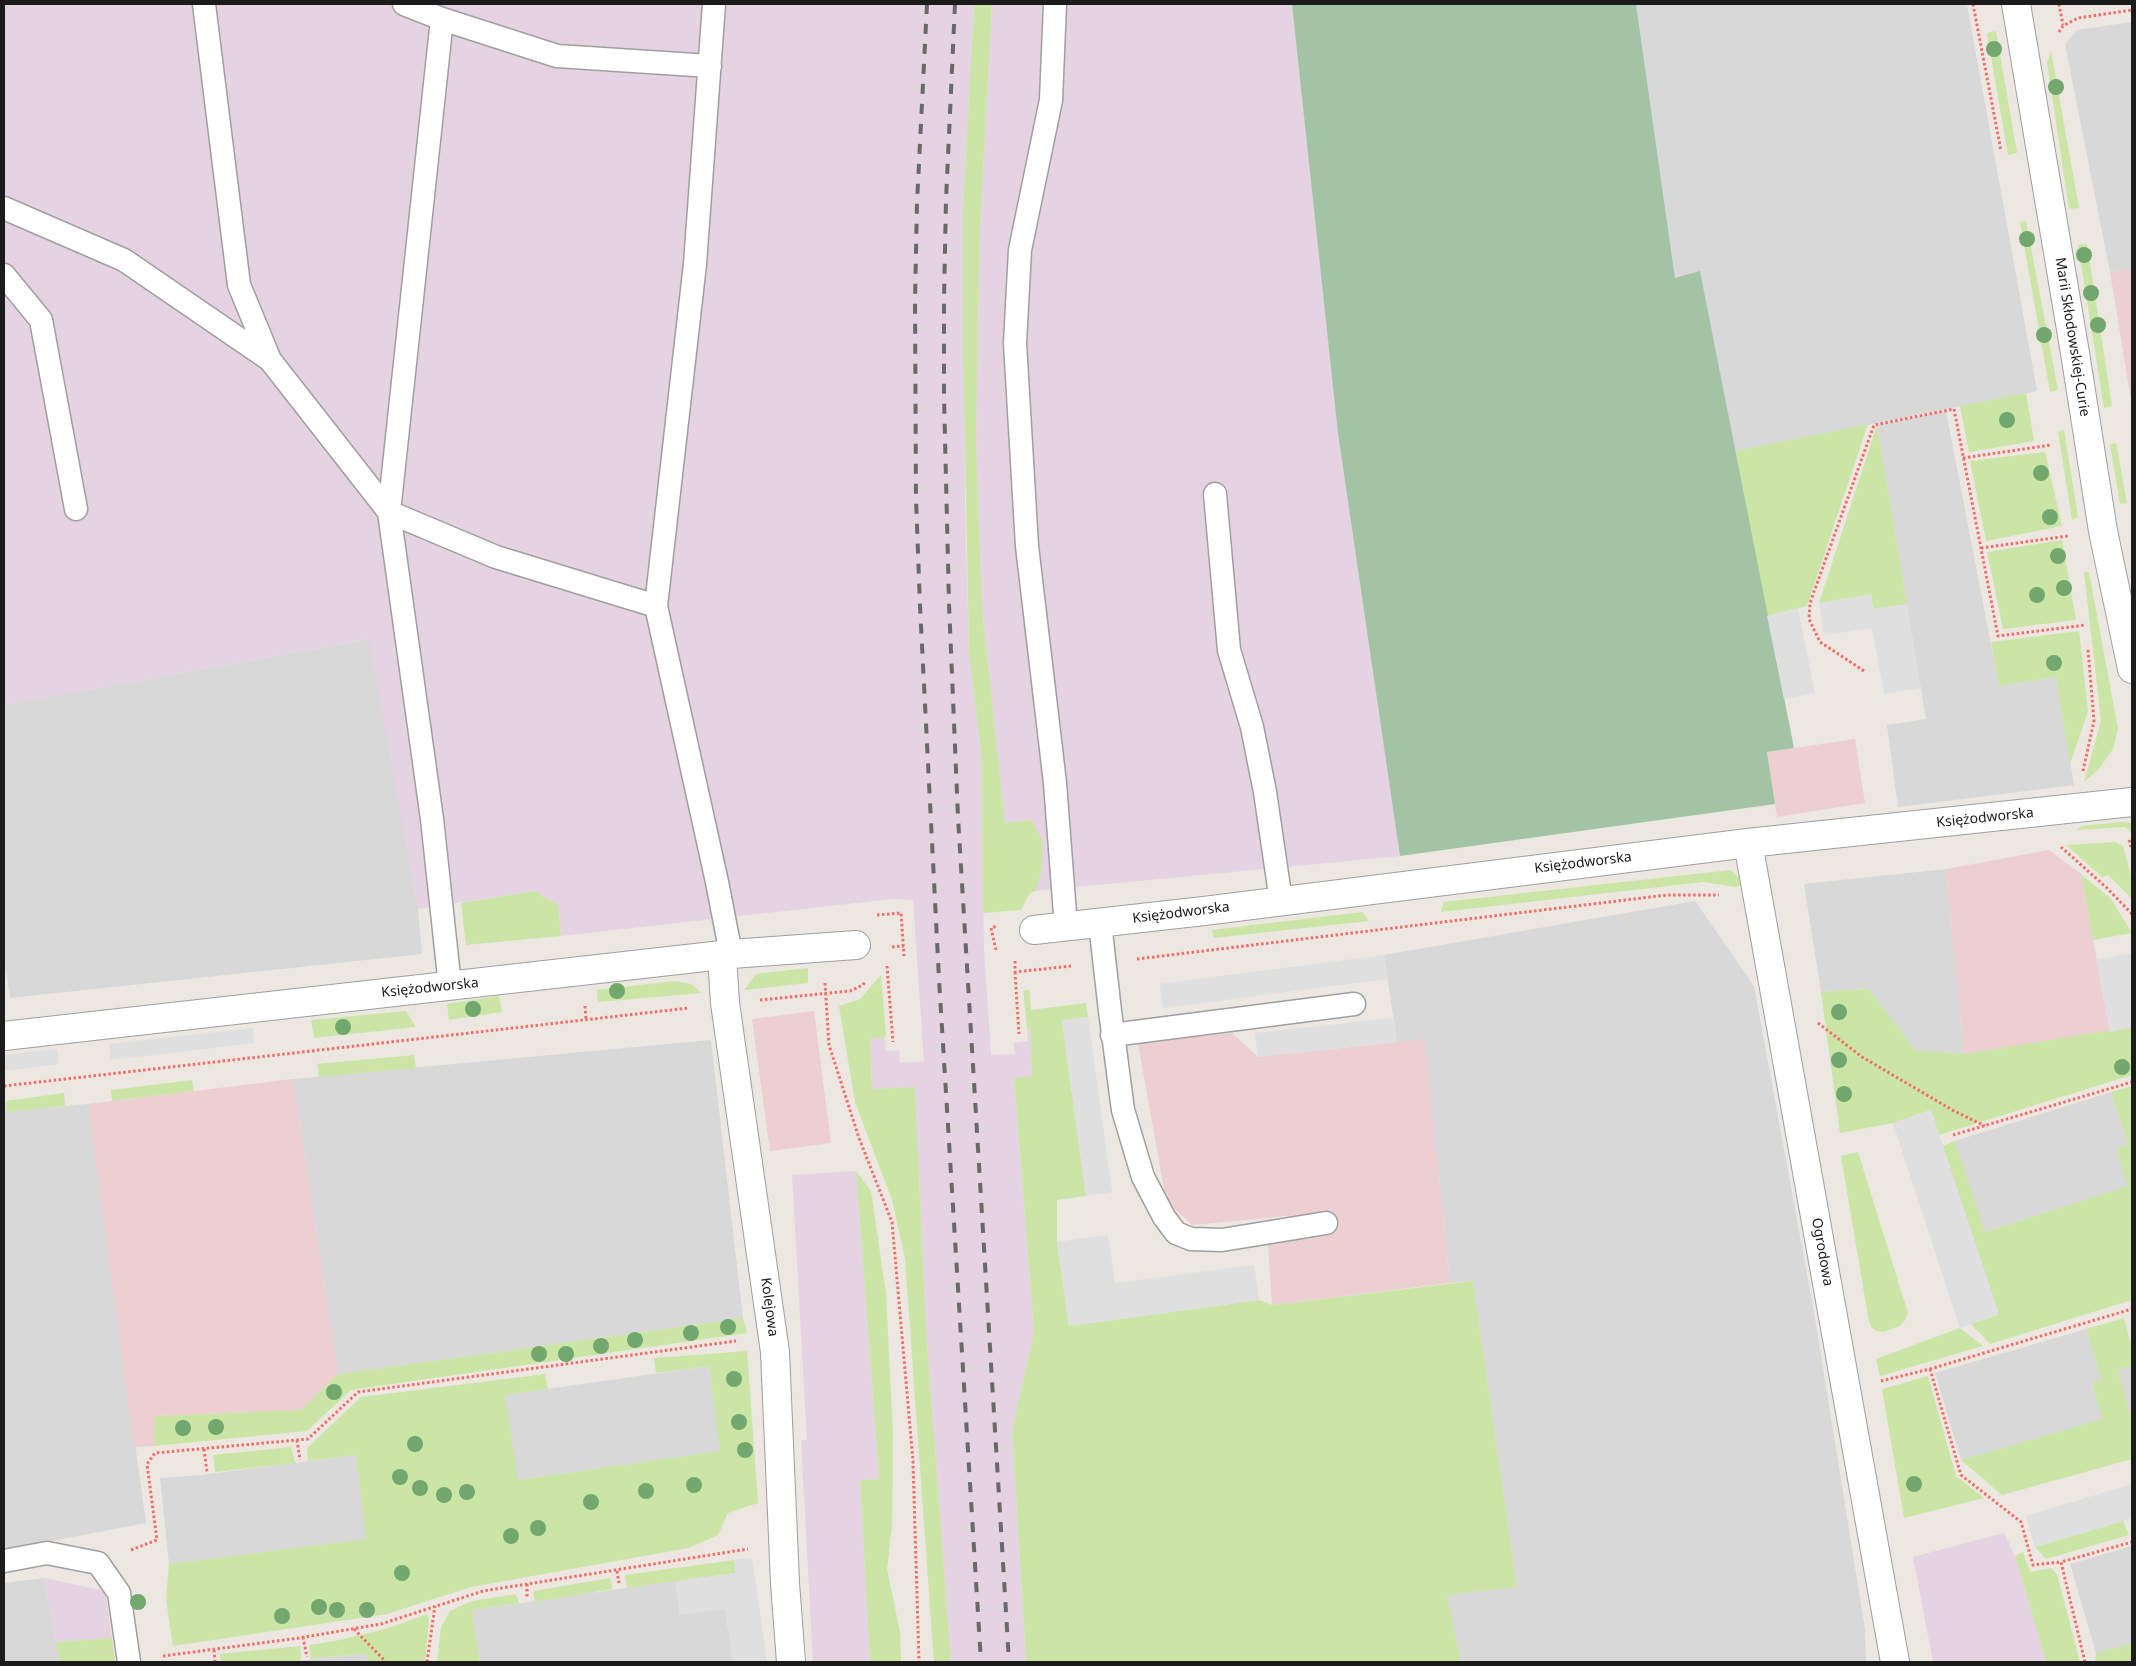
<!DOCTYPE html>
<meta charset="utf-8">
<style>
body{margin:0}
#map{position:relative;width:2136px;height:1666px;overflow:hidden;background:#ece7e0;font-family:"Noto Sans",sans-serif}
canvas{display:block}
.frame{position:absolute;inset:0;border:5px solid #1b1b1b;pointer-events:none}
</style>
<div id="map">
<canvas width="2136" height="1666"></canvas>
<div class="frame"></div>
</div>
<script>
const context = document.querySelector('canvas').getContext('2d');
context.lineJoin = 'round';
function paint(path, color) { context.fillStyle = color; context.fill(path, 'evenodd'); }
const poly = rows => new Path2D(rows.map(r => 'M' + r).join(''));
function trace(path, color, width, dash) { context.strokeStyle = color; context.lineWidth = width; context.lineCap = dash ? 'butt' : 'round'; context.setLineDash(dash || []); context.stroke(path); }
function drawText(font, color, halo, rows, align = 'center') {
  context.font = font + ' "Noto Sans",sans-serif'; context.lineWidth = 5; context.setLineDash([]); context.textBaseline = 'middle'; context.strokeStyle = halo; context.fillStyle = color; for (const [text, x, y, turn = 0] of rows) {
    context.save(); context.translate(x, y); context.rotate((+turn || 0) * Math.PI / 180); context.textAlign = isNaN(turn) ? turn : align; if (halo) context.strokeText(text, 0, 0); context.fillText(text, 0, 0); context.restore();
  }
}
const residential = poly([
 [1636,4,1967,4,2037,391,1735,451,1700,272,1675,278],
 [2132,22,2132,269,2110,272,2065,44,2077,30],
 [1946,411,1999,686,2056,677,2074,785,1898,807,1887,725,1926,719,1877,425],
 [370,639,418,909,422,954,10,998,4,957,4,705],
 [1946,869,1964,1054,1915,1050,1869,989,1821,992,1804,884],
 [1695,901,1754,986,1814,1312,1865,1629,1866,1662,1461,1662,1446,1595,1517,1587,1473,1281,1450,1283,1425,1040,1397,1042,1384,955],
 [711,1040,743,1318,338,1374,293,1079],
 [2111,1092,2128,1146,2116,1149,2129,1186,1984,1232,1955,1141],
 [88,1104,146,1523,4,1550,4,1112],
 [2086,1329,2102,1381,2092,1384,2103,1419,1961,1460,1935,1373],
 [709,1366,721,1451,517,1480,505,1395],
 [2132,1366,2132,1413,2130,1414,2117,1370],
 [356,1455,367,1539,169,1564,160,1478,201,1475],
 [2132,1546,2132,1643,2096,1653,2070,1564],
 [44,1578,60,1662,4,1662,4,1583],
 [675,1581,680,1615,725,1608,733,1662,480,1662,472,1610],
 [367,1653,368,1662,287,1662]
]);
const commercial = poly([
 [2132,269,2132,406,2110,272],
 [1855,739,1865,803,1777,817,1767,752],
 [2049,850,2081,874,2110,1032,1964,1054,1946,869],
 [814,1011,831,1143,770,1151,752,1019],
 [1232,1033,1258,1057,1425,1039,1450,1283,1272,1305,1268,1244,1333,1233,1330,1212,1192,1225,1166,1201,1138,1043],
 [293,1079,338,1374,301,1410,155,1416,154,1446,134,1447,88,1104]
]);
const industrial = poly([
 [4,4,974,4,963,206,965,498,969,654,981,751,984,950,991,1055,1015,1054,1014,1043,1028,1041,1027,1028,1030,1029,1032,1077,1014,1079,1034,1332,1012,1430,1026,1662,951,1662,926,1328,915,1087,872,1089,870,1038,885,1038,886,1051,899,1050,900,1063,924,1061,913,900,892,899,561,936,558,904,534,891,418,909,369,639,4,705],
 [992,4,1292,4,1400,856,1034,891,1031,820,1005,823,982,607,976,439,980,228],
 [856,1171,879,1479,860,1480,870,1662,813,1662,801,1440,807,1440,792,1175],
 [2004,1533,2015,1556,2046,1662,1933,1662,1913,1557],
 [44,1578,105,1591,112,1638,56,1642]
]);
const grass = poly([
 [974,4,992,4,980,228,976,439,982,607,1005,823,1031,820,1043,842,1042,871,1035,891,1029,894,1021,910,983,913,981,751,969,654,963,350,963,206],
 [1996,31,2017,153,2008,155,1987,33],
 [2051,51,2079,208,2069,209,2047,62],
 [2026,221,2058,390,2050,392,2020,222],
 [2087,244,2112,406,2104,408,2078,245],
 [2026,393,2034,441,1969,452,1960,406],
 [1868,424,1807,606,1767,616,1735,451],
 [1877,425,1907,604,1873,609,1871,595,1819,603],
 [2064,430,2078,517,2072,520,2058,431],
 [2116,443,2127,503,2120,504,2110,444],
 [2045,452,2062,526,1986,541,1970,461],
 [2062,540,2076,620,2003,629,1987,552],
 [2084,572,2089,572,2118,729,2113,749,2098,770,2084,782,2101,721],
 [2079,631,2088,711,2070,764,2056,677,1999,686,1991,642],
 [2121,822,2130,823,2132,825,2132,834,2125,827,2077,830,2082,826],
 [2115,842,2123,846,2132,879,2132,899,2108,875,2102,877,2066,845],
 [1731,870,1739,878,1741,885,1736,887,1703,882,1441,912,1444,902],
 [2081,874,2111,899,2132,933,2093,940],
 [534,891,558,904,561,936,466,945,461,903],
 [1362,912,1369,921,1214,938,1212,930],
 [808,968,808,983,744,990,756,974],
 [881,975,886,1034,885,1038,870,1038,872,1089,915,1087,926,1328,951,1662,934,1662,905,1259,892,1200,855,1102,839,1006,860,999],
 [675,981,691,984,702,993,598,1002,597,990],
 [1869,989,1915,1050,1964,1054,2132,1027,2132,1075,1939,1135,1931,1110,1893,1123,1840,1133,1821,992],
 [1023,990,1029,990,1031,1010,1086,1003,1088,1017,1062,1021,1086,1196,1057,1200,1057,1242,1069,1326,1259,1300,1272,1305,1473,1281,1517,1587,1447,1595,1461,1662,1026,1662,1012,1430,1034,1332,1014,1078,1032,1076,1030,1029,1027,1028],
 [499,996,502,1012,449,1020,447,1004],
 [406,1011,416,1027,314,1038,311,1020],
 [414,1055,416,1068,319,1077,317,1064],
 [192,1080,194,1091,112,1101,111,1090],
 [2132,1086,2132,1300,1990,1344,1971,1324,1998,1315,1943,1146,1955,1141,1985,1232,2128,1186,2116,1149,2128,1145,2111,1092],
 [64,1093,65,1106,6,1112,6,1101],
 [1858,1152,1908,1313,1905,1320,1900,1326,1883,1332,1877,1331,1872,1328,1869,1322,1841,1156],
 [856,1171,871,1191,886,1293,893,1434,892,1526,887,1569,900,1632,901,1662,870,1662,860,1480,879,1479],
 [743,1318,747,1333,351,1390,307,1431,154,1446,155,1416,301,1410,338,1374],
 [2124,1318,2132,1349,2132,1366,2118,1370,2130,1414,2132,1413,2132,1459,2002,1495,1961,1460,2102,1419,2092,1383,2102,1381,2086,1329],
 [1960,1328,1983,1346,1880,1376,1876,1359],
 [747,1351,758,1503,728,1513,718,1535,689,1548,471,1587,387,1614,173,1646,166,1599,169,1564,366,1539,356,1455,308,1461,307,1448,361,1397,545,1374,548,1389,505,1395,518,1480,720,1451,709,1366,656,1373,654,1358],
 [1928,1376,1956,1476,1984,1498,1904,1518,1882,1389],
 [291,1447,295,1463,215,1472,213,1455],
 [2123,1521,2129,1535,2046,1559,2035,1547],
 [2023,1552,2030,1572,2051,1568,2057,1574,2080,1662,2046,1662,2015,1556],
 [734,1560,736,1573,627,1588,625,1575],
 [610,1578,613,1589,535,1602,533,1591],
 [516,1594,519,1603,472,1610,480,1662,437,1662,441,1627,450,1611,472,1601],
 [427,1614,429,1619,425,1662,368,1662,367,1653,311,1659,309,1645,335,1641,389,1628],
 [112,1638,115,1662,60,1662,56,1642],
 [2132,1643,2132,1662,2095,1662,2096,1653],
 [300,1646,301,1661,221,1662,220,1654]
]);
const cemetery = poly([
 [1292,4,1636,4,1675,278,1700,271,1794,748,1767,752,1775,804,1400,856,1338,433]
]);
const parking = poly([
 [1871,594,1873,609,1907,604,1921,688,1884,694,1872,628,1824,635,1819,603],
 [1798,609,1815,693,1784,699,1767,616],
 [2132,953,2132,1027,2110,1032,2096,960],
 [1384,955,1387,979,1163,1008,1160,984],
 [1088,1017,1112,1192,1086,1196,1062,1020],
 [1394,1018,1397,1042,1258,1057,1255,1033],
 [253,1028,254,1043,111,1060,109,1044],
 [57,1049,59,1064,4,1071,4,1055],
 [1931,1110,1999,1314,1960,1328,1893,1123],
 [1108,1235,1115,1283,1254,1265,1259,1300,1069,1326,1057,1242],
 [2132,1484,2132,1518,2035,1547,2026,1516],
 [752,1558,767,1662,733,1662,725,1609,680,1615,675,1581,736,1573,734,1560]
]);
const path = poly([
 [1973,4,2001,151],
 [2059,4,2063,25],
 [2059,32,2063,26,2078,18,2132,10],
 [1963,458,2051,445],
 [1981,548,2068,536],
 [1864,671,1820,642,1809,619,1810,603,1874,425,1954,409,1998,636,2086,625],
 [2083,771,2094,721,2088,649],
 [2129,840,2132,850],
 [2061,847,2107,888,2132,914],
 [877,915,901,913,904,956],
 [892,947,904,946],
 [996,950,991,928,997,926],
 [1137,959,1667,895,1719,895],
 [1015,961,1015,972,1071,966],
 [887,966,893,1042],
 [1015,972,1019,1034],
 [825,983,829,1045,859,1138,892,1222,913,1461,919,1662],
 [760,1000,850,991,863,985,865,981],
 [585,1006,586,1019],
 [1818,1023,1862,1057,1954,1111,1985,1126],
 [4,1086,689,1008],
 [1953,1135,2132,1082],
 [1930,1369,1961,1475,2021,1522,2033,1565,2061,1562],
 [1881,1381,1930,1369,2132,1309],
 [297,1440,300,1460],
 [204,1449,207,1472],
 [131,1550,157,1540,147,1464,155,1453,308,1439,358,1392,736,1341],
 [617,1571,619,1583],
 [527,1584,527,1597],
 [354,1629,386,1662],
 [303,1637,307,1657],
 [214,1650,215,1662],
 [163,1656,299,1638,381,1624,483,1591,748,1549],
 [427,1662,435,1606],
 [2085,1662,2061,1562,2132,1542]
]);
const service = poly([
 [204,4,239,285,270,360],
 [404,4,442,19,557,56,710,66],
 [714,4,695,264,656,606,717,882,731,954],
 [1055,4,1051,100,1020,250,1015,343,1027,546,1055,783,1066,927],
 [442,19,389,512,432,819,450,986],
 [4,208,124,260,270,360,389,512,496,557,656,606],
 [4,275,41,320,76,509],
 [1215,494,1229,650,1252,727,1265,792,1281,901],
 [1100,923,1110,1011,1123,1110,1143,1177,1164,1217,1176,1233,1191,1239,1222,1240,1326,1223],
 [1112,1035,1354,1004],
 [4,1561,47,1553,98,1563,119,1593,129,1662]
]);
const minor = poly([
 [2016,4,2075,353,2103,531,2132,669],
 [1748,843,1895,1662],
 [1034,930,1204,911,1748,843,2132,802],
 [722,955,725,1003,775,1352,785,1583,791,1662],
 [4,1036,731,954,856,945]
]);
const rail = poly([
 [927,4,917,203,915,301,916,499,920,606,939,979,981,1662],
 [955,4,946,200,944,299,944,397,949,604,958,817,1009,1662]
]);
const trees = [
 [1994,49],
 [2056,87],
 [2027,239],
 [2084,255],
 [2091,293],
 [2098,325],
 [2044,335],
 [2007,420],
 [2041,473],
 [2050,517],
 [2058,556],
 [2064,588],
 [2037,595],
 [2054,663],
 [617,991],
 [473,1009],
 [1839,1012],
 [343,1027],
 [1839,1060],
 [2122,1067],
 [1844,1094],
 [728,1327],
 [691,1333],
 [635,1340],
 [601,1346],
 [539,1354],
 [566,1354],
 [734,1379],
 [334,1392],
 [739,1422],
 [216,1427],
 [183,1428],
 [415,1444],
 [745,1450],
 [400,1477],
 [1914,1484],
 [694,1485],
 [420,1488],
 [646,1491],
 [467,1492],
 [444,1495],
 [591,1502],
 [538,1528],
 [511,1536],
 [402,1573],
 [138,1602],
 [319,1607],
 [337,1610],
 [367,1610],
 [282,1616]
];
const streetNames = [
 ["Marii Skłodowskiej-Curie",2072,337,81],
 ["Księżodworska",1985,818,-6],
 ["Księżodworska",1583,863,-7],
 ["Księżodworska",1181,913,-7],
 ["Księżodworska",430,988,-6],
 ["Ogrodowa",1822,1252,80],
 ["Kolejowa",769,1307,82]
];
paint(residential, '#d9d8d8');
paint(commercial, '#edcfd1');
paint(industrial, '#e5d2e3');
paint(grass, '#cbe5a7');
paint(cemetery, '#a2c4a5');
paint(parking, '#dfdfdf');
trace(service, '#9f9f9f', 25);
trace(minor, '#9f9f9f', 30);
trace(path, '#f36d6a', 3, [2.5, 2.5]);
trace(service, '#fff', 22);
trace(minor, '#fff', 28);
trace(rail, '#696969', 4, [10, 10]);
context.fillStyle = '#72a76e';
for (const [x, y] of trees) { context.beginPath(); context.arc(x, y, 8, 0, 2 * Math.PI); context.fill(); }
drawText('14px', '#1b1b1b', '#fff', streetNames);
</script>
